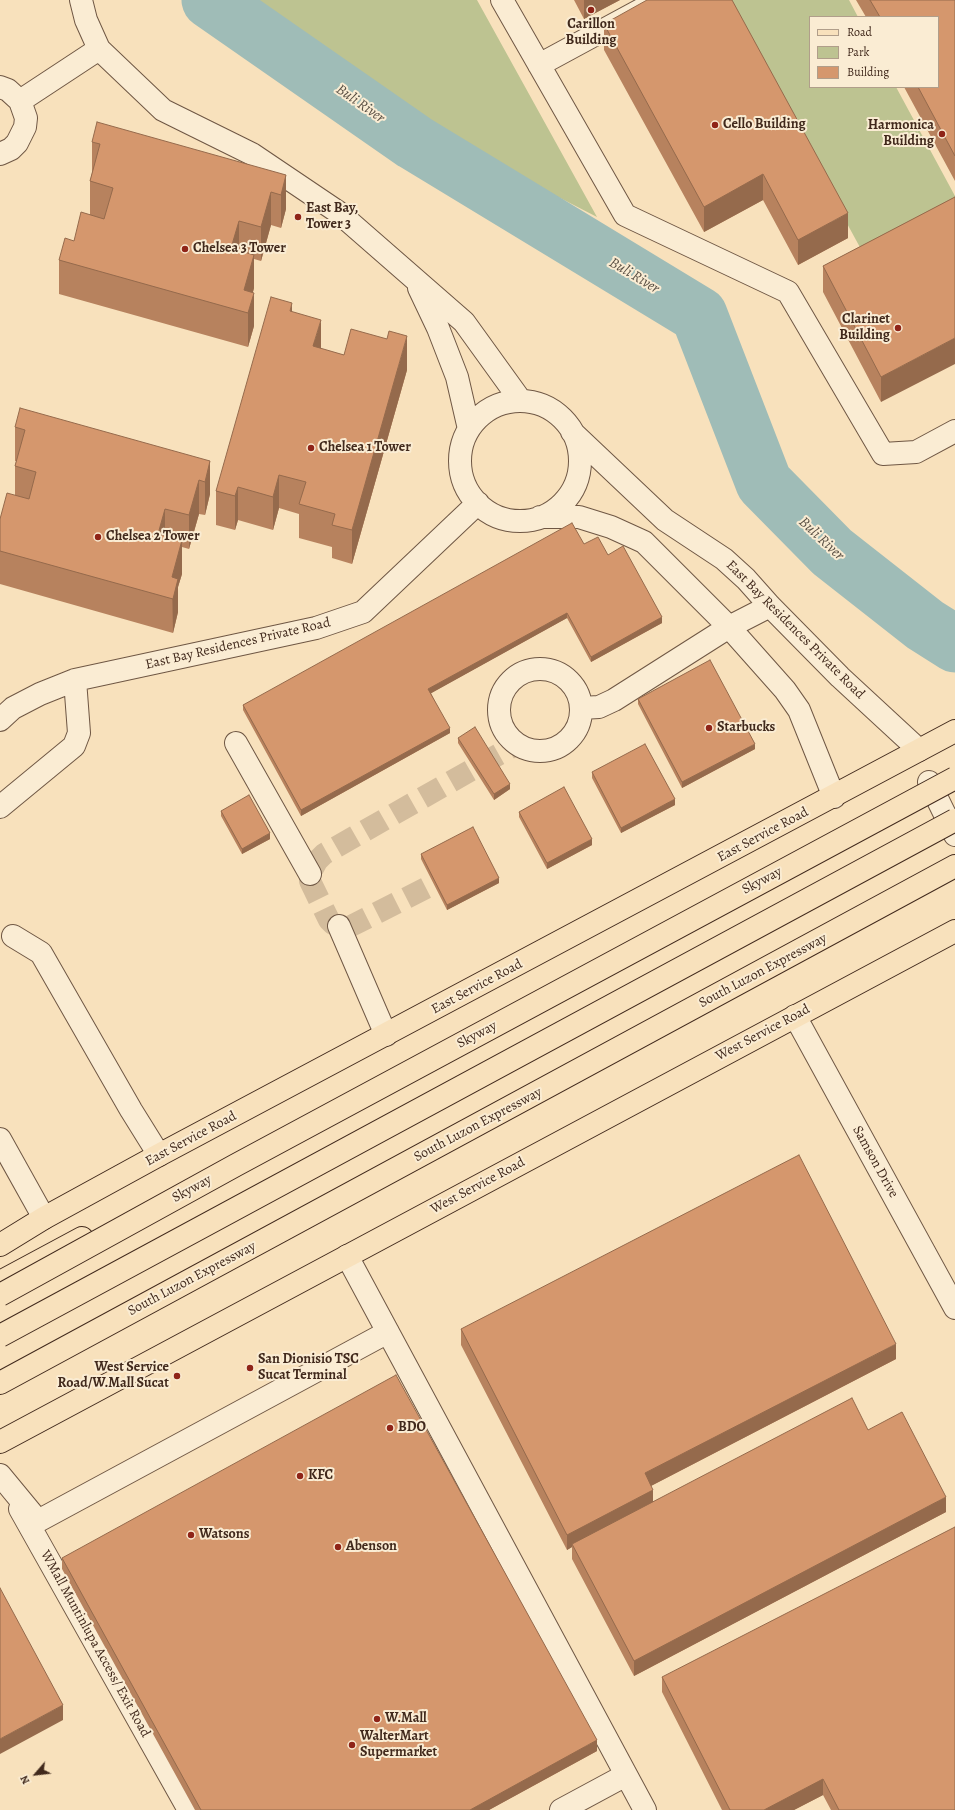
<!DOCTYPE html>
<style>
body{margin:0}
#map{position:relative;width:955px;height:1810px;overflow:hidden;background:#f8e1bc;font-family:Alegreya,serif}
canvas{display:block}
.legend{position:absolute;left:809px;top:16px;width:130px;height:72px;box-sizing:border-box;background:#faecd3;border:1px solid #b09e8a;margin:0;padding:5px 7px;list-style:none;font-size:12px;color:#41291c}
.legend li{display:flex;align-items:center;gap:8px;height:20px}
.legend b{width:20px;border:1px solid #b09e8a}
.north{position:absolute;left:16px;top:1754px;width:40px;height:40px;-webkit-text-stroke:3px #faecd3;paint-order:stroke;rotate:242deg;font-size:11px;font-weight:700;line-height:16px;text-align:center;color:#41291c}
.north::after{content:'';display:block;margin:auto;width:14px;height:18px;background:#41291c;clip-path:polygon(50% 0,100% 100%,50% 72%,0 100%)}
</style>
<div id="map">
<canvas width="955" height="1810"></canvas>
<ul class="legend">
<li><b style="height:5px;background:#f8e1bc"></b>Road</li>
<li><b style="height:11px;background:#bdc391"></b>Park</li>
<li><b style="height:11px;background:#d5976d"></b>Building</li>
</ul>
<div class="north">N</div>
</div>
<script>
const context = document.querySelector('canvas').getContext('2d');
context.lineJoin = 'round';
function paint(path, color) { context.fillStyle = color; context.fill(path, 'evenodd'); }
const poly = rows => new Path2D(rows.map(r => 'M' + r).join(''));
function trace(path, color, width, dash) { context.strokeStyle = color; context.lineWidth = width; context.lineCap = dash ? 'butt' : 'round'; context.setLineDash(dash || []); context.stroke(path); }
function drawText(font, color, halo, rows, align = 'center') {
  context.font = font + ' Alegreya,serif'; context.lineWidth = 4; context.setLineDash([]); context.textBaseline = 'middle'; context.strokeStyle = halo; context.fillStyle = color; for (const [text, x, y, turn = 0] of rows) {
    context.save(); context.translate(x, y); context.rotate((+turn || 0) * Math.PI / 180); context.textAlign = isNaN(turn) ? turn : align; if (halo) context.strokeText(text, 0, 0); context.fillText(text, 0, 0); context.restore();
  }
}
const green = poly([
 [228,0,477,0,597,217,465,149],
 [725,0,849,0,858,17,810,17,810,87,896,87,955,196,955,200,862,251]
]);
const river = poly([
 [210,0,414,142,699,315,764,483,832,552,925,625,955,644]
]);
const minorTunnel = poly([
 [426,888,351,926,344,928,333,924,329,920,310,881,310,874,317,861,324,854,517,744]
]);
const minor = poly([
 [81,0,86,20,99,49,163,110,252,154,338,212,464,322,521,401],
 [502,0,625,215,788,292,883,454,916,452,955,431],
 [539,65,659,0],
 [0,87,8,90,20,101,26,118,25,127,17,143,11,149,0,154],
 [20,101,99,49],
 [419,288,438,328,457,377,469,429],
 '460 461a60 60 0 1 1 120 0a60 60 0 1 1-120 0Z',
 [572,432,665,520,724,559,746,579,770,606,840,677,919,750],
 [540,517,579,517,611,527,644,542,729,627,785,690,799,710,834,797],
 '499 710a41 41 0 1 1 82 0a41 41 0 1 1-82 0Z',
 [581,708,599,707,614,700,729,627,770,606],
 [0,720,13,708,40,694,75,680,316,628,363,612,478,503],
 [236,743,310,874],
 [929,782,955,835],
 [0,807,74,746,79,733,75,680],
 [339,926,386,1035],
 [13,936,41,953,131,1110,159,1155],
 [795,1016,955,1308],
 [0,1139,44,1218],
 [347,1256,645,1810],
 [0,1475,38,1521,388,1332],
 [20,1509,189,1810],
 [561,1810,626,1775]
]);
const major = poly([
 [0,1245,44,1218,159,1155,955,731],
 [0,1442,955,931]
]);
const highway = poly([
 [0,1282,82,1238],
 [0,1383,955,866]
]);
const highwayBridge = poly([
 [0,1295,236,1165,955,778],
 [0,1336,955,820]
]);
const wall = poly([
 [574,0,620,0,584,19],
 [856,0,955,0,955,181,904,87,938,87,938,17,866,17],
 [604,24,848,238,798,265,763,200,704,232,604,50],
 [92,142,286,175,286,209,281,228,271,225,261,261,254,259,254,288,253,292,254,326,248,347,59,294,59,260,74,241,90,214,90,181,92,173],
 [955,197,881,402,823,292,823,266],
 [292,312,321,349,344,355,407,370,352,564,332,558,332,547,299,538,299,514,279,508,273,530,238,520,235,530,216,525,216,491],
 [15,427,210,461,210,494,205,515,199,514,189,549,182,547,182,574,178,587,178,612,173,633,0,584,0,519,15,495,15,466,16,461,15,461],
 [584,544,608,555,662,623,591,662,567,618,431,693,450,733,301,816,243,710,243,705],
 [638,699,755,749,682,788,638,704],
 [458,738,510,789,494,800,458,743],
 [592,772,675,805,621,833,592,778],
 [221,811,270,839,242,854,221,816],
 [519,812,592,845,547,869,519,817],
 [421,854,499,883,447,910,421,859],
 [461,1329,896,1359,651,1486,653,1502,868,1430,946,1512,634,1676,572,1559,572,1547,567,1550,461,1345],
 [62,1558,597,1751,489,1810,195,1810,62,1569],
 [662,1677,955,1810,831,1810,823,1795,794,1810,722,1810,662,1692]
]);
const shadedWall = poly([
 [584,0,620,0,584,19],
 [763,174,763,200,704,232,704,207],
 [286,175,286,209,281,228,281,195],
 [271,192,271,225,261,261,261,227],
 [848,213,848,238,798,265,798,240],
 [239,221,239,255,231,248],
 [254,255,254,288,247,313,244,290],
 [254,293,254,326,248,347,248,313],
 [292,303,292,336,290,311],
 [321,320,321,354,313,346],
 [407,336,407,370,352,564,352,530],
 [955,338,955,364,881,402,881,377],
 [210,461,210,494,205,515,205,482],
 [279,475,279,508,273,530,273,497],
 [199,480,199,514,189,549,189,515],
 [238,487,238,520,235,530,235,496],
 [165,509,165,542,158,534],
 [182,540,182,574,178,587,178,612,173,633,172,577],
 [567,613,567,618,428,695,428,689],
 [662,617,662,623,591,662,591,657],
 [450,728,450,733,301,816,301,810],
 [755,744,755,749,682,788,682,782],
 [510,784,510,789,494,800,494,794],
 [675,799,675,805,621,833,621,828],
 [270,833,270,839,242,854,242,849],
 [592,839,592,845,547,869,547,863],
 [499,878,499,883,447,910,447,905],
 [896,1344,896,1359,645,1489,645,1473],
 [653,1490,653,1505,572,1544,572,1547,567,1550,567,1535],
 [946,1497,946,1512,634,1676,634,1661],
 [63,1705,63,1720,0,1754,0,1739],
 [597,1740,597,1751,489,1810,470,1810],
 [823,1779,823,1795,794,1810,764,1810]
]);
const building = poly([
 [647,0,732,0,848,213,798,240,763,174,704,207,604,24,647,0],
 [870,0,955,0,955,156,918,87,938,87,938,17,880,17,870,0],
 [97,122,286,175,281,195,271,192,261,227,239,221,231,248,254,255,244,290,254,293,248,313,59,260,65,238,74,241,81,212,104,219,113,188,90,181,100,144,92,142,97,122],
 [955,197,955,338,881,377,823,266,955,197],
 [271,297,292,303,290,311,321,320,313,346,344,355,351,329,387,339,389,331,407,336,352,530,332,525,335,514,299,504,306,482,279,475,273,497,238,487,235,496,216,491,271,297],
 [20,408,210,461,205,482,199,480,189,515,165,509,158,534,182,540,172,577,178,579,173,599,0,551,0,519,7,493,29,499,36,472,15,466,25,430,15,427,20,408],
 [572,523,584,544,598,537,608,555,623,546,662,617,591,657,567,613,428,689,450,728,301,810,243,705,572,523],
 [710,660,755,744,682,782,638,699,710,660],
 [475,727,510,784,494,794,458,738,475,727],
 [645,744,675,799,621,828,592,772,645,744],
 [564,787,592,839,547,863,519,812,564,787],
 [249,795,270,833,242,849,221,811,249,795],
 [473,827,499,878,447,905,421,854,473,827],
 [799,1155,896,1344,645,1473,653,1490,567,1535,461,1329,799,1155],
 [396,1375,597,1740,470,1810,201,1810,62,1558,396,1375],
 [852,1398,868,1430,902,1412,946,1497,634,1661,572,1544,852,1398],
 [955,1527,955,1810,839,1810,823,1779,764,1810,730,1810,662,1677,955,1527],
 [0,1588,63,1705,0,1739,0,1588]
]);
const markers = [
 [591,10,4,"#8f2418"],
 [715,125,4,"#8f2418"],
 [942,134,4,"#8f2418"],
 [298,217,4,"#8f2418"],
 [185,249,4,"#8f2418"],
 [898,328,4,"#8f2418"],
 [311,448,4,"#8f2418"],
 [98,537,4,"#8f2418"],
 [709,728,4,"#8f2418"],
 [250,1368,4,"#8f2418"],
 [177,1376,4,"#8f2418"],
 [390,1428,4,"#8f2418"],
 [300,1476,4,"#8f2418"],
 [191,1535,4,"#8f2418"],
 [338,1547,4,"#8f2418"],
 [377,1719,4,"#8f2418"],
 [352,1745,4,"#8f2418"]
];
const poiNames = [
 ["Carillon",591,25,"center"],
 ["Building",591,41,"center"],
 ["Cello Building",723,125],
 ["Harmonica",934,126,"right"],
 ["Building",934,142,"right"],
 ["East Bay,",306,209],
 ["Tower 3",306,225],
 ["Chelsea 3 Tower",193,249],
 ["Clarinet",890,320,"right"],
 ["Building",890,336,"right"],
 ["Chelsea 1 Tower",319,448],
 ["Chelsea 2 Tower",106,537],
 ["Starbucks",717,728],
 ["San Dionisio TSC",258,1360],
 ["Sucat Terminal",258,1376],
 ["West Service",169,1368,"right"],
 ["Road/W.Mall Sucat",169,1384,"right"],
 ["BDO",398,1428],
 ["KFC",308,1476],
 ["Watsons",199,1535],
 ["Abenson",346,1547],
 ["W.Mall",385,1719],
 ["WalterMart",360,1737],
 ["Supermarket",360,1753]
];
const streetNames = [
 ["East Bay Residences Private Road",795,630,45],
 ["East Bay Residences Private Road",238,644,-13],
 ["East Service Road",763,835,-28],
 ["Skyway",762,881,-28],
 ["South Luzon Expressway",763,971,-28],
 ["East Service Road",477,987,-28],
 ["West Service Road",763,1033,-28],
 ["Skyway",477,1035,-28],
 ["South Luzon Expressway",478,1125,-28],
 ["East Service Road",191,1139,-28],
 ["Samson Drive",875,1162,61],
 ["West Service Road",478,1186,-28],
 ["Skyway",192,1189,-29],
 ["South Luzon Expressway",192,1279,-28],
 ["WMall Muntinlupa Access/ Exit Road",95,1644,61]
];
const waterNames = [
 ["Buli River",360,104,35],
 ["Buli River",634,276,31],
 ["Buli River",821,539,43]
];
paint(green, '#bdc391');
trace(river, '#9fbcb7', 57);
trace(minorTunnel, '#d3bc9c', 22, [22, 11]);
trace(minor, '#6f5744', 24);
trace(major, '#41291c', 24);
trace(highway, '#41291c', 24);
trace(minor, '#faecd3', 22);
trace(major, '#f8e1bc', 22);
trace(highway, '#f8e1bc', 22);
trace(highwayBridge, '#41291c', 24, []);
trace(highwayBridge, '#f8e1bc', 22);
paint(wall, '#b7825e');
paint(shadedWall, '#956a4c');
paint(building, '#d5976d');
trace(building, '#956a4c', 1);
for (const [x, y, r, color] of markers) { const dot = new Path2D(); dot.arc(x, y, r, 0, 2 * Math.PI); context.fillStyle = color; context.fill(dot); trace(dot, '#faecd3', 1.5); }
drawText('bold 14px', '#41291c', '#faecd3', poiNames, 'left');
drawText('14px', '#41291c', '#faecd3', streetNames);
drawText('italic 15px', '#584e43', '#faecd3', waterNames);
</script>
